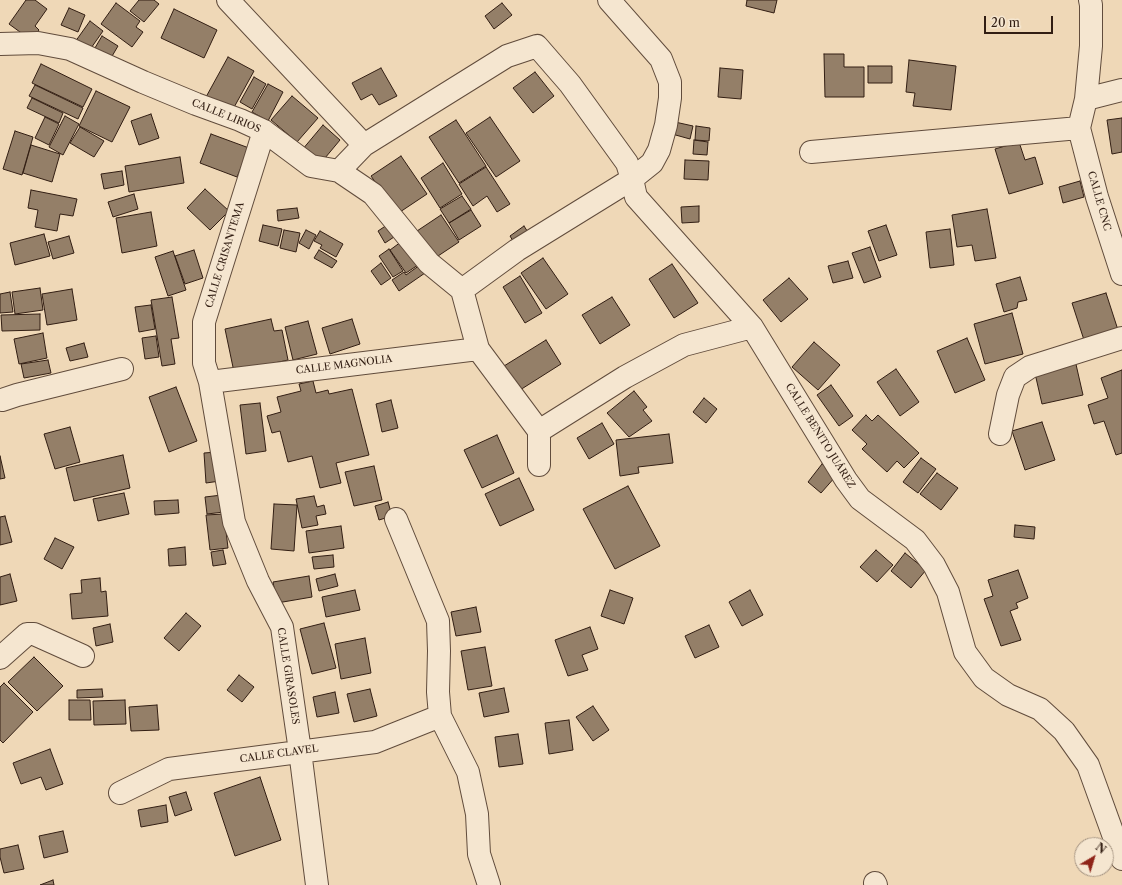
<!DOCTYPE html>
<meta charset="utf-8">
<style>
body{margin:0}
#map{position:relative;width:1122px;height:885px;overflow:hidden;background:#efd8b7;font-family:"Libre Caslon Text",serif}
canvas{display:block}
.north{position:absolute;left:1074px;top:837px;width:40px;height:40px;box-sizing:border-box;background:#f5e6d0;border:1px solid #a79684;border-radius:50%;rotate:38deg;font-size:11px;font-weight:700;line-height:16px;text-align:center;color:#321e13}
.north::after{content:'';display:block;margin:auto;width:14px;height:18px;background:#8f2418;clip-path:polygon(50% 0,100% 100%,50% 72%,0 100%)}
.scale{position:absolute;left:984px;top:16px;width:69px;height:18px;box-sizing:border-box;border:2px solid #321e13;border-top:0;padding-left:5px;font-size:12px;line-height:14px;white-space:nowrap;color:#321e13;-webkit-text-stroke:3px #f5e6d0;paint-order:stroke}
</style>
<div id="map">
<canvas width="1122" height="885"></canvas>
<div class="north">N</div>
<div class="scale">20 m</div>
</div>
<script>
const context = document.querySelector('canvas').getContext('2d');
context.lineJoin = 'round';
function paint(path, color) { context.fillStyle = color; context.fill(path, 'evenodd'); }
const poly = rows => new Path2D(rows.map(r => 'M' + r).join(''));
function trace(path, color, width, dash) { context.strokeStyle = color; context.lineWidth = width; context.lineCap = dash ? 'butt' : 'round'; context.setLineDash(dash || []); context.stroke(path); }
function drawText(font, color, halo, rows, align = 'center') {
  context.font = font + ' "Libre Caslon Text",serif'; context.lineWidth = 3.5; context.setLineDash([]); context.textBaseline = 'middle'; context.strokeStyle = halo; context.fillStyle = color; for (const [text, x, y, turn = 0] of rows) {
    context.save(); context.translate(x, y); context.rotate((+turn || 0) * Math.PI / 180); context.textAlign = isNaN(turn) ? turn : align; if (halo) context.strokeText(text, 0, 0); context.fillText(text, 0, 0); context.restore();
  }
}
const building = poly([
 [26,0,35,0,47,9,35,26,39,30,31,40,9,24,26,0],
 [139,0,154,0,159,4,144,22,130,11,139,0],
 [747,0,777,0,774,13,746,6,747,0],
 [116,3,140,21,136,27,143,32,132,47,101,24,116,3],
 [502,3,512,15,494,29,485,16,502,3],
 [69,8,85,15,78,32,61,25,69,8],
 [174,9,217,30,204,58,161,38,174,9],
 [90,21,103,31,89,51,75,42,90,21],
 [102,36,118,46,108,63,92,53,102,36],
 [824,54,844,54,844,67,864,67,864,97,825,97,824,54],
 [228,57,254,71,232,111,206,97,228,57],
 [909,60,956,66,951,110,913,106,915,93,906,92,909,60],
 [41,64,92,89,83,107,32,83,41,64],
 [868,66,892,66,892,83,868,83,868,66],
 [381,68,397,96,379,105,372,94,361,100,352,83,381,68],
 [720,68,743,70,741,99,718,97,720,68],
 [535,72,554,96,533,113,513,88,535,72],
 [254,77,266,84,252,109,240,102,254,77],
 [268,84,283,92,268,121,252,112,268,84],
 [35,85,83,108,78,119,29,96,35,85],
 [96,91,130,107,112,142,79,126,96,91],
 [292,96,318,118,297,142,271,120,292,96],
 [32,98,63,113,59,123,27,108,32,98],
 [151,114,159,138,139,145,131,121,151,114],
 [65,116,79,124,63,155,49,147,65,116],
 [45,117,59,124,49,145,35,138,45,117],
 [490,117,520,161,496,177,466,133,490,117],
 [1122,118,1122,152,1112,154,1107,120,1122,118],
 [456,120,486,166,459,183,429,137,456,120],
 [675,122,693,126,690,139,672,134,675,122],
 [323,125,340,140,320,164,302,150,323,125],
 [696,126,710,128,709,141,695,140,696,126],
 [80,127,104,141,94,157,70,143,80,127],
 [15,131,33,137,22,175,3,169,15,131],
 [211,134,249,148,237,177,200,163,211,134],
 [694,140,708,142,707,155,693,154,694,140],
 [1019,142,1025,160,1035,157,1043,184,1009,194,995,149,1019,142],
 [31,145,60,154,52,182,23,173,31,145],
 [401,156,427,194,397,214,371,176,401,156],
 [180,157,184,183,129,192,125,166,180,157],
 [685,160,709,161,708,180,684,179,685,160],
 [443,163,462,194,440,208,421,178,443,163],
 [486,167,510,204,497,212,487,196,473,206,459,184,486,167],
 [122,171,124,185,104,189,101,174,122,171],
 [1080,181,1084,197,1063,203,1059,187,1080,181],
 [205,189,229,211,210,230,187,208,205,189],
 [31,190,77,199,73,216,60,214,57,231,35,227,38,210,28,208,31,190],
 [134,194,138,209,113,217,108,202,134,194],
 [462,196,471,209,449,223,440,209,462,196],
 [699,206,699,222,682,223,681,207,699,206],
 [297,208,299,218,278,221,277,210,297,208],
 [987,209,996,258,975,261,972,245,957,247,952,215,987,209],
 [471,210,481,226,459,240,449,223,471,210],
 [151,212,157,246,122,253,116,218,151,212],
 [441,215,459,242,432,260,414,233,441,215],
 [263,225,282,229,278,246,259,241,263,225],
 [387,225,394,237,385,243,378,231,387,225],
 [886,225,897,255,879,261,868,231,886,225],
 [524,226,531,237,516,246,510,236,524,226],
 [950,229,954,265,930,268,926,232,950,229],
 [284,230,300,233,296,252,280,248,284,230],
 [306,230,316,235,309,249,299,243,306,230],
 [320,231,343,244,336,257,320,248,322,245,314,241,320,231],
 [44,234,50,256,15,265,10,243,44,234],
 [69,236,74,253,53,259,48,242,69,236],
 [405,239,421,263,406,273,390,250,405,239],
 [870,247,881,277,864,283,852,253,870,247],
 [389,249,403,271,393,277,379,256,389,249],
 [194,250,203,278,185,284,175,256,194,250],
 [319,250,337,261,332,268,314,258,319,250],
 [173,251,186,290,168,296,155,257,173,251],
 [543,258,568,294,546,309,521,273,543,258],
 [848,261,853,278,833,283,828,266,848,261],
 [381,263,391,278,381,285,371,271,381,263],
 [672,264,698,303,674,318,649,279,672,264],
 [420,265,425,273,399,291,392,280,404,272,406,275,420,265],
 [520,276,542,313,525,323,503,287,520,276],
 [1020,277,1027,300,1018,302,1017,308,1004,312,996,284,1020,277],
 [789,278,808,299,781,322,763,300,789,278],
 [40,288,43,310,15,314,12,292,40,288],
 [72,289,77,320,47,325,42,294,72,289],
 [10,292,13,312,0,313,0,294,10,292],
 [1106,293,1118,330,1084,340,1072,303,1106,293],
 [172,297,179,338,171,339,175,364,162,366,151,300,172,297],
 [612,297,630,325,600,344,582,315,612,297],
 [151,305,155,329,139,332,135,307,151,305],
 [1012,313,1023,354,985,364,974,324,1012,313],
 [40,314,40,330,2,331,1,315,40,314],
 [271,319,274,331,282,330,288,360,234,372,225,329,271,319],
 [352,319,360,344,330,354,322,328,352,319],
 [308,321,317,354,293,360,285,327,308,321],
 [43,333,47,358,19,364,14,339,43,333],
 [156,336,159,357,145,359,142,338,156,336],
 [967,338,985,380,955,393,937,351,967,338],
 [546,340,561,364,520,390,504,366,546,340],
 [814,342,840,365,818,390,792,367,814,342],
 [84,343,88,357,70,361,66,348,84,343],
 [48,360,51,373,24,378,21,364,48,360],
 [1075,360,1083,395,1042,404,1034,369,1075,360],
 [896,369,919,402,900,416,877,382,896,369],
 [1122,370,1122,453,1116,455,1104,421,1094,424,1088,405,1108,398,1101,378,1122,370],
 [313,381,316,393,328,390,329,394,352,389,369,455,336,463,341,483,320,488,312,456,288,462,280,431,272,433,267,416,281,412,277,397,301,391,299,384,313,381],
 [831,385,853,416,839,426,817,395,831,385],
 [176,387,197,441,169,452,149,397,176,387],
 [634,391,647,407,643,410,652,421,629,437,607,413,634,391],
 [704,398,717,409,706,423,693,412,704,398],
 [391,400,398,428,382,432,376,404,391,400],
 [260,403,266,451,246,454,240,405,260,403],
 [866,415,872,421,878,415,919,453,904,468,897,461,887,472,862,449,867,444,852,430,866,415],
 [1042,422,1055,460,1025,470,1012,431,1042,422],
 [602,423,614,444,589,459,577,438,602,423],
 [70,427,80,462,55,469,44,434,70,427],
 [669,434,673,463,638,467,639,473,620,476,616,440,669,434],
 [497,435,514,473,482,488,464,450,497,435],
 [217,452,220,481,206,483,204,453,217,452],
 [123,455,130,488,74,501,66,468,123,455],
 [0,456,5,478,0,479,0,456],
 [921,458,936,469,918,493,903,482,921,458],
 [822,464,836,476,821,493,808,482,822,464],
 [374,466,382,500,354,506,345,472,374,466],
 [937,473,958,488,941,510,920,494,937,473],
 [519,478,534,510,500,526,485,494,519,478],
 [628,486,660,546,615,569,583,509,628,486],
 [124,493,129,514,98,521,93,499,124,493],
 [222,495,224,512,207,514,205,497,222,495],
 [314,496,317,507,324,505,326,514,316,516,318,525,302,528,296,499,314,496],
 [178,500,179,513,155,515,154,501,178,500],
 [388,502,392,516,379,520,375,506,388,502],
 [274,504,297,505,294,551,271,549,274,504],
 [224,514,228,548,210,550,206,515,224,514],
 [5,516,12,542,0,545,0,517,5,516],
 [1015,525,1035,527,1034,539,1014,537,1015,525],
 [341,526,344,548,309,553,306,531,341,526],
 [55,538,74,547,62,569,44,559,55,538],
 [185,547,186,565,169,566,168,549,185,547],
 [223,550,226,564,213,566,211,552,223,550],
 [876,550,893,565,877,582,860,567,876,550],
 [905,553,926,570,911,588,891,571,905,553],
 [333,555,334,567,314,569,312,557,333,555],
 [1018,570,1028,598,1016,603,1018,608,1010,611,1021,640,1001,646,984,599,993,596,988,580,1018,570],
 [10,574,17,601,0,605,0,577,10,574],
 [335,574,338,586,319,591,316,579,335,574],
 [309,576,312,597,277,603,273,582,309,576],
 [100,578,101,592,106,591,108,616,72,619,70,594,82,593,81,580,100,578],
 [355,590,360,610,326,617,322,597,355,590],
 [610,590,633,598,624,624,601,616,610,590],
 [750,590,763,615,742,626,729,602,750,590],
 [476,607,481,632,456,636,451,612,476,607],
 [186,613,201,626,179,651,164,638,186,613],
 [324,623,336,668,312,674,300,629,324,623],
 [110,624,113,642,96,646,93,628,110,624],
 [709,625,719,647,695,658,685,636,709,625],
 [590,627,598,649,582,655,588,670,568,676,555,640,590,627],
 [365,638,371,673,341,679,335,644,365,638],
 [485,647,492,686,468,690,461,651,485,647],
 [34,657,63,686,37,711,8,682,34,657],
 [239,675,254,687,242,702,227,690,239,675],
 [4,683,33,712,3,743,0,740,0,687,4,683],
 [504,688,509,712,484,717,479,693,504,688],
 [102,689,103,697,77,698,77,690,102,689],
 [370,689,377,716,354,722,347,694,370,689],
 [335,692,339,713,317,717,313,697,335,692],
 [69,700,90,700,91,720,69,720,69,700],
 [125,700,126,724,94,725,93,701,125,700],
 [157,705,159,730,131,731,129,707,157,705],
 [593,706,609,730,593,741,576,717,593,706],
 [569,720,573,750,549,754,545,723,569,720],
 [518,734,523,764,499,767,495,737,518,734],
 [50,749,63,784,46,790,41,777,21,784,13,763,50,749],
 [260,777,281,840,235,856,214,793,260,777],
 [186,792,192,810,175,816,169,797,186,792],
 [166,805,168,822,141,827,138,810,166,805],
 [63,831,68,852,44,858,39,836,63,831],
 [18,845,24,869,4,873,0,857,0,849,18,845],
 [53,880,54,885,40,885,53,880]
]);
const minor = poly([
 [228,0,364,145],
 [1090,0,1091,5,1091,46,1086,99,1079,128,1097,197,1122,274],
 [0,44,38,43,70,49,143,82,196,104,240,120,264,131,311,166,339,171,373,194,429,263,462,290],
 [1086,99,1122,90],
 [264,131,204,322,204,363,210,382,234,522,258,581,282,627,300,751,317,885],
 [811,152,1079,128],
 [339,171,364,145,507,56,537,46,570,84,627,163,632,179,636,197,752,327,846,480,860,499,915,540,934,565,948,592,965,652,984,678,1008,695,1040,709,1064,731,1088,765,1122,859],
 [210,382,478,349],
 [2,400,17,395,122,369],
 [539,431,625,377,684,345,752,327],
 [1000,434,1008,395,1015,377,1030,367,1122,338],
 [539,465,539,431,478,349,462,290,517,250,632,179,652,163,659,150,666,125,670,98,670,82,661,59,609,0],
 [396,519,438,621,439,651,438,692,440,716,468,772,477,814,479,854,489,885],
 [0,658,27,634,34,634,83,656],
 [120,793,169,769,375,742,440,716],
 [875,883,876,885]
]);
const streetNames = [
 ["CALLE LIRIOS",226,116,22],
 ["CALLE CNC",1099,201,74],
 ["CALLE CRISANTEMA",225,255,-73],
 ["CALLE MAGNOLIA",344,365,-7],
 ["CALLE BENITO JUÁREZ",820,436,58],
 ["CALLE GIRASOLES",288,676,81],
 ["CALLE CLAVEL",279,754,-8]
];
paint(building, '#947f68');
trace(building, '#321e13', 1);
trace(minor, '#614c3c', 24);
trace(minor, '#f5e6d0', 22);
drawText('10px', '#321e13', '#f5e6d0', streetNames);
</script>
